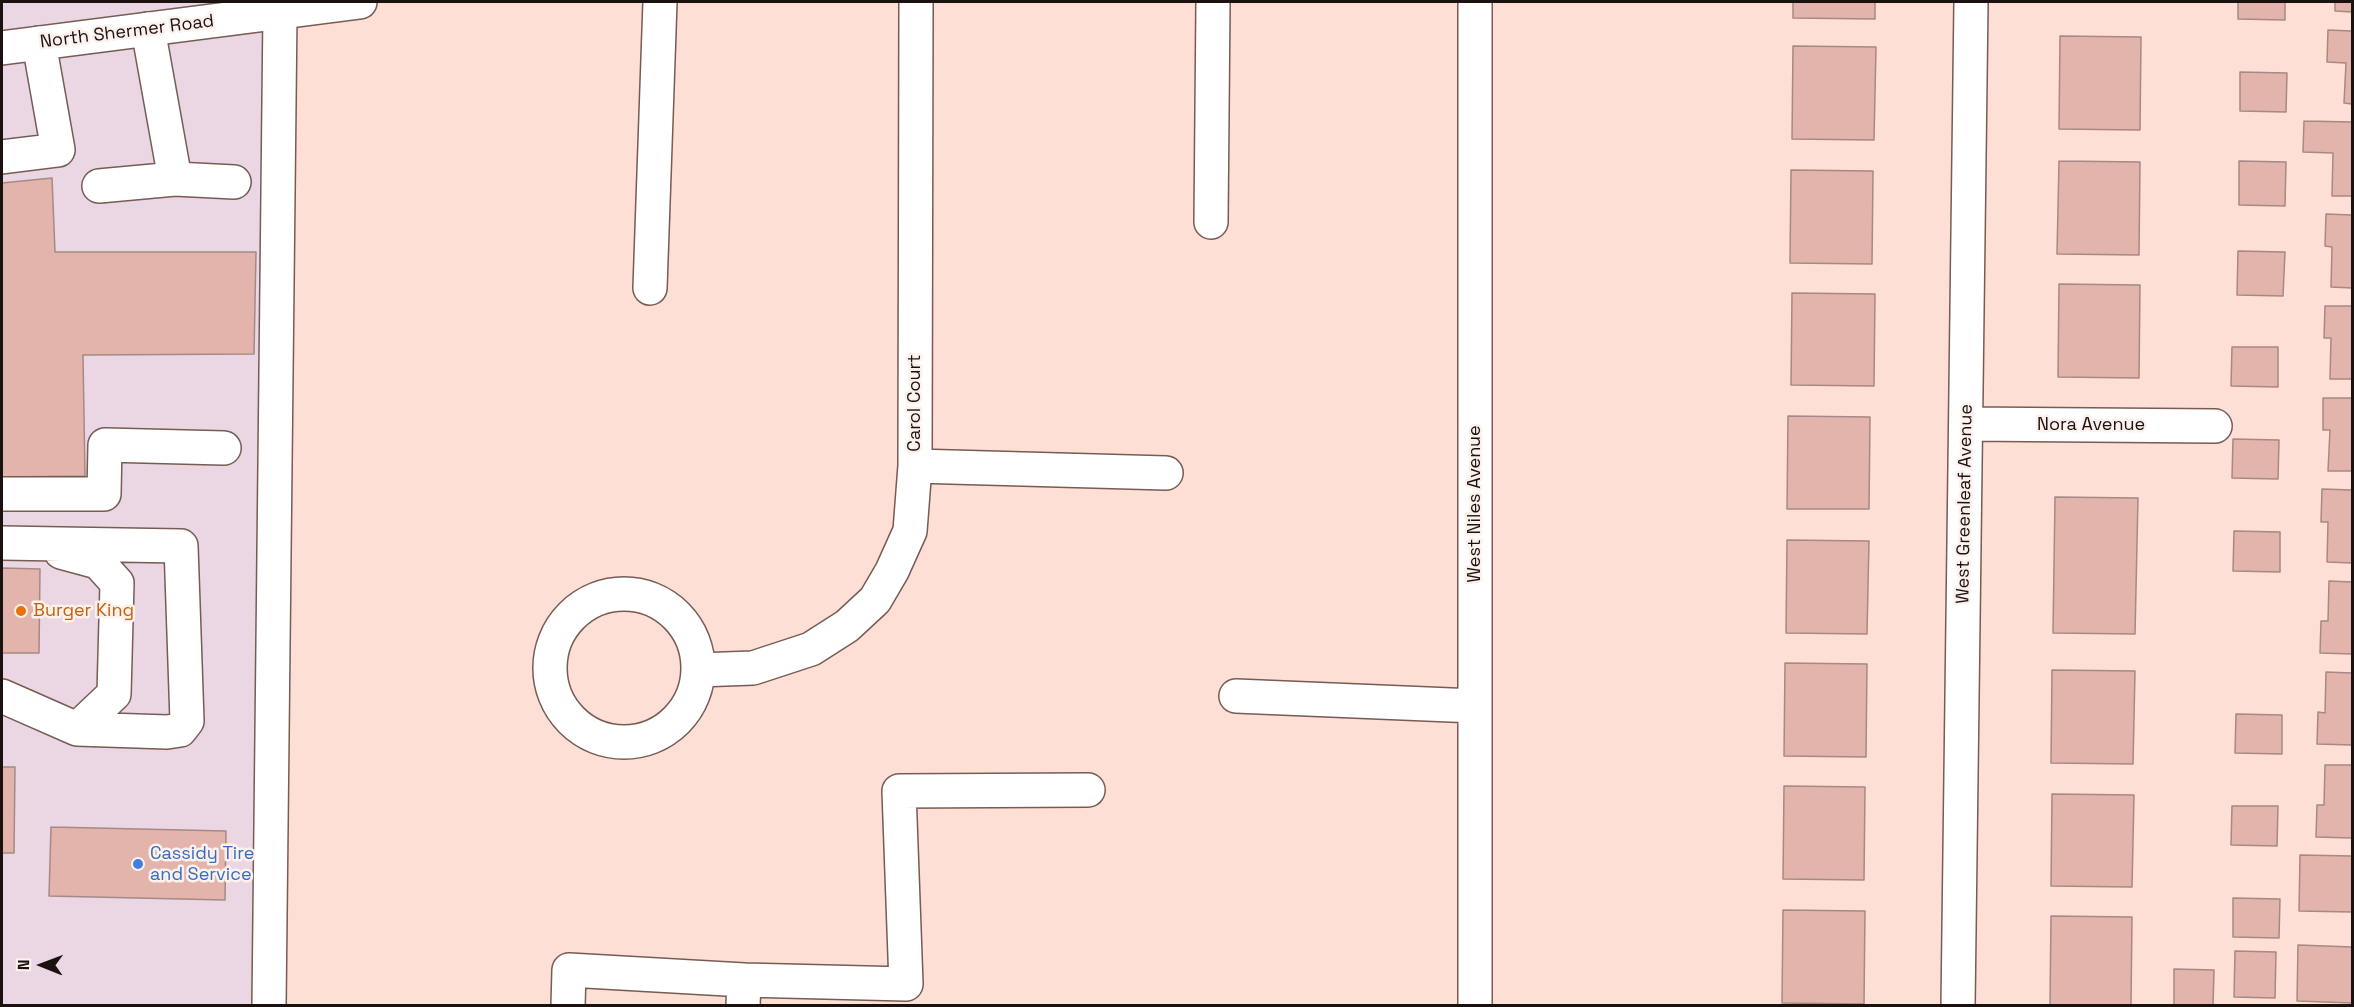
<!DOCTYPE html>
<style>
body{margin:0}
#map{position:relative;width:2354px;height:1007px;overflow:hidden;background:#fedfd5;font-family:"Space Grotesk",sans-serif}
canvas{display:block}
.frame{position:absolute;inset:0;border:3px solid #1b110e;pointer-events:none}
.north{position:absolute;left:12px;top:935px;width:60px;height:60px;-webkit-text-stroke:4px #fdf1ed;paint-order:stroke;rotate:271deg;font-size:16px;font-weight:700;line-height:24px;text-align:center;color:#1b110e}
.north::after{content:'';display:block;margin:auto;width:21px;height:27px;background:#1b110e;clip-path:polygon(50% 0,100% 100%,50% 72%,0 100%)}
</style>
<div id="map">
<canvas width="2354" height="1007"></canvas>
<div class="frame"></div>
<div class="north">N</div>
</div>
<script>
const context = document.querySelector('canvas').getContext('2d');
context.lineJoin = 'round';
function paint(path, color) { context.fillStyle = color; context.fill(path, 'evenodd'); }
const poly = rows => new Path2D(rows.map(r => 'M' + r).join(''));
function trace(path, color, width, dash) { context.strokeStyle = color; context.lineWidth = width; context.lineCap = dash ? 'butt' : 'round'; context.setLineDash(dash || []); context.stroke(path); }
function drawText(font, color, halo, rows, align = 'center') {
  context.font = font + ' "Space Grotesk",sans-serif'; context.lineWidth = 5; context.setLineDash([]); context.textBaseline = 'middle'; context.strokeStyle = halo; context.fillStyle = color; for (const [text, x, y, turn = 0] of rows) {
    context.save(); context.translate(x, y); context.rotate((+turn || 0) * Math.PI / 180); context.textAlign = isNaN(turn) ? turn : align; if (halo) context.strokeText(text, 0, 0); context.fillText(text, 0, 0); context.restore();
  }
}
const commercial = poly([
 [2,2,269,2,263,1005,2,1006]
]);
const building = poly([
 [1793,2,1875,2,1875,19,1793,18,1793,2],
 [2238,2,2285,2,2285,20,2238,19,2238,2],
 [2335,2,2352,2,2352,12,2335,11,2335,2],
 [2328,30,2352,31,2352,104,2344,103,2346,63,2327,62,2328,30],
 [2060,36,2141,37,2140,130,2059,129,2060,36],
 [1793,46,1876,47,1874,140,1792,139,1793,46],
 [2240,72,2287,73,2286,112,2240,111,2240,72],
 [2304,121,2352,122,2352,196,2332,196,2333,153,2303,152,2304,121],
 [2059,161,2140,162,2139,255,2057,254,2059,161],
 [2239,161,2286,162,2285,206,2239,205,2239,161],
 [1791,170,1873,171,1872,264,1790,263,1791,170],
 [52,178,55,252,256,252,254,354,83,355,85,476,2,477,2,183,52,178],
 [2326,214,2352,215,2352,288,2331,287,2332,247,2325,246,2326,214],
 [2238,251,2285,252,2283,296,2237,295,2238,251],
 [2059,284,2140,285,2139,378,2058,377,2059,284],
 [1792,293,1875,294,1874,386,1791,385,1792,293],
 [2325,306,2352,306,2352,379,2330,379,2331,338,2324,338,2325,306],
 [2232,347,2278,347,2278,387,2231,386,2232,347],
 [2323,398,2352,398,2352,471,2328,471,2330,430,2323,430,2323,398],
 [1788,416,1870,417,1869,509,1787,509,1788,416],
 [2233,439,2279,440,2278,479,2232,478,2233,439],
 [2322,489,2352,490,2352,563,2327,562,2328,522,2321,522,2322,489],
 [2055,497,2138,498,2135,634,2053,633,2055,497],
 [2234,531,2280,532,2280,572,2233,571,2234,531],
 [1787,540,1869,541,1867,634,1786,633,1787,540],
 [2,568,40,569,39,653,2,653,2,568],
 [2329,581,2352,582,2352,654,2320,653,2321,621,2328,621,2329,581],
 [1785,663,1867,664,1866,757,1784,756,1785,663],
 [2052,670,2135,671,2133,764,2051,763,2052,670],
 [2326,672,2352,673,2352,745,2317,744,2318,712,2325,713,2326,672],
 [2236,714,2282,715,2282,754,2235,753,2236,714],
 [2325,765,2352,765,2352,838,2316,837,2317,805,2324,805,2325,765],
 [2,767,15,767,14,853,2,853,2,767],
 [1784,786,1865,787,1864,880,1783,879,1784,786],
 [2052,794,2134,795,2132,887,2051,886,2052,794],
 [2232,806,2278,806,2277,846,2231,845,2232,806],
 [51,827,226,831,225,900,49,896,51,827],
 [2300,855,2352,856,2352,912,2299,911,2300,855],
 [2233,898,2280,899,2279,938,2233,937,2233,898],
 [1783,910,1865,911,1864,1004,1782,1003,1783,910],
 [2051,916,2132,917,2131,1006,2050,1006,2051,916],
 [2298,945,2352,947,2352,1003,2297,1001,2298,945],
 [2235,951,2276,952,2275,998,2234,997,2235,951],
 [2174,969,2214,970,2213,1006,2174,1006,2174,969]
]);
const minor = poly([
 [148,29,175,179],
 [2,157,58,150,39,43],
 [99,186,175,179,234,182],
 [1211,222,1213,2],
 [650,288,660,2],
 [1967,424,2215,426],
 [915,466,1166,473],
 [2,494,104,494,105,445,224,448],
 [2,543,181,546,187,721,180,730,167,732,77,729,2,696],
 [61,552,98,562,117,583,114,694,77,729],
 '550 668a74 74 0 1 1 148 0a74 74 0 1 1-148 0Z',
 [698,670,753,668,811,649,847,626,875,600,892,571,910,531,915,466,916,2],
 [1236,696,1475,706],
 [744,980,906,984,899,791,1088,790],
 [269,1006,280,12],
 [568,1006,569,970,744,980,743,1006],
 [1475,1006,1475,2],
 [1958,1006,1971,2]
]);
const major = poly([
 [2,48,360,2]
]);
const markers = [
 [21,611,6,"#e8710a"],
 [138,864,6,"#3f7fe0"]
];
const streetNames = [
 ["North Shermer Road",127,32,-7],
 ["Carol Court",915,403,-90],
 ["Nora Avenue",2091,425],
 ["West Niles Avenue",1475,504,-90],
 ["West Greenleaf Avenue",1965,504,-89]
];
const foodNames = [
 ["Burger King",33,611]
];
const shopNames = [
 ["Cassidy Tire",150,854],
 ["and Service",150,875]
];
paint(commercial, '#ebd6e4');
paint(building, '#e3b4ac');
trace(building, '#a68984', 1.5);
trace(minor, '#765c53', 36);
trace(major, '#765c53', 36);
trace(minor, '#fff', 33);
trace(major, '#fff', 33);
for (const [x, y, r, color] of markers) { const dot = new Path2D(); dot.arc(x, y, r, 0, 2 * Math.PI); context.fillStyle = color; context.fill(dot); trace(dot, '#fdf1ed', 2); }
drawText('18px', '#1b110e', '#fdf1ed', streetNames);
drawText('18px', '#c56008', '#fdf1ed', foodNames, 'left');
drawText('18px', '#366cbe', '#fdf1ed', shopNames, 'left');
</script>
